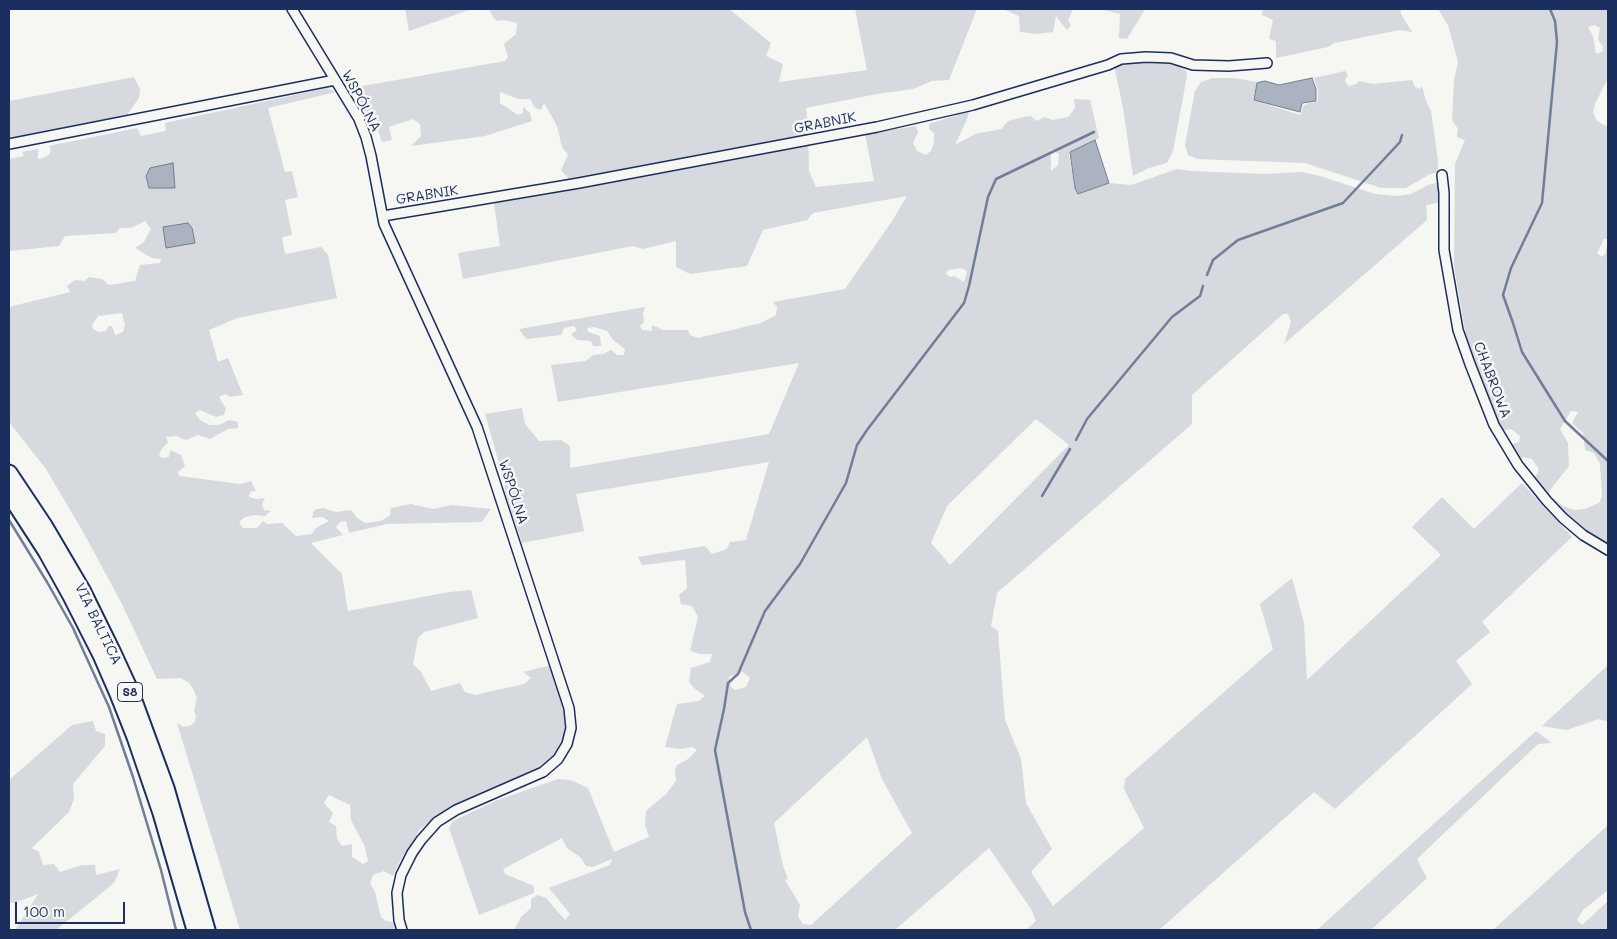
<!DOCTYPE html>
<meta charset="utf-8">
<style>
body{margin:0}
#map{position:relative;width:1617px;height:939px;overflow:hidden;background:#f6f6f2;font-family:Mali,sans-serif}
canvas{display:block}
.frame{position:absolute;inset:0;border:10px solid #1b2f5e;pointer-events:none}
.scale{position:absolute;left:15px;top:902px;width:110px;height:22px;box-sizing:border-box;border:2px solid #1b2f5e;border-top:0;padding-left:6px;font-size:15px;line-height:18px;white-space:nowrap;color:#1b2f5e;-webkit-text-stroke:4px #f6f6f2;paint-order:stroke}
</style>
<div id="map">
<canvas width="1617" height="939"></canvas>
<div class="frame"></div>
<div class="scale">100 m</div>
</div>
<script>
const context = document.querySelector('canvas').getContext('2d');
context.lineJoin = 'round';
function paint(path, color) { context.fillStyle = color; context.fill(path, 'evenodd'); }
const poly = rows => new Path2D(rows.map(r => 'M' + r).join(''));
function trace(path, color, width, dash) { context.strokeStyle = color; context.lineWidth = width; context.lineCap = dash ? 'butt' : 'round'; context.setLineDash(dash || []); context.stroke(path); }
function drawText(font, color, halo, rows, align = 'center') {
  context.font = font + ' Mali,sans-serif'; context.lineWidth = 5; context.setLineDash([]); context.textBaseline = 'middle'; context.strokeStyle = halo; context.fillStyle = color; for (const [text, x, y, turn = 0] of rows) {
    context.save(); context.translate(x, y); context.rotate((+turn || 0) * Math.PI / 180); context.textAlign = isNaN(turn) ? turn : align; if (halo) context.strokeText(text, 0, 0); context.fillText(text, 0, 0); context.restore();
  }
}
const green = poly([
 [405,9,472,9,409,31],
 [489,9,729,9,771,43,766,56,783,64,779,82,867,70,855,9,977,9,949,80,932,81,913,89,877,94,806,108,808,127,809,171,816,187,874,181,865,134,916,126,918,132,913,143,917,151,926,155,931,151,934,143,934,133,929,129,929,124,969,111,967,119,955,145,975,134,1001,129,1008,121,1023,117,1031,116,1037,121,1044,117,1053,120,1068,117,1075,108,1074,99,1090,100,1099,138,1070,152,1069,155,1075,188,1079,194,1109,183,1131,185,1177,169,1190,171,1265,174,1302,172,1320,176,1375,194,1395,196,1411,194,1428,185,1436,183,1440,186,1441,201,1437,203,1426,205,1427,220,1284,344,1291,322,1288,314,1283,314,1192,395,1192,424,997,593,991,626,998,631,1005,720,1021,759,1026,803,1052,849,1031,872,1053,906,1144,828,1124,789,1125,779,1273,649,1260,604,1292,578,1304,623,1307,680,1441,555,1412,527,1442,497,1474,529,1522,483,1572,537,1482,622,1490,632,1456,661,1472,684,1335,809,1314,792,1159,930,1026,930,1036,921,1031,909,989,848,895,930,514,930,521,917,531,908,531,899,537,895,546,898,565,920,570,914,549,888,610,865,612,859,593,867,586,866,581,858,567,848,562,838,503,869,505,874,534,886,534,893,479,915,449,828,453,821,495,801,558,779,570,780,588,788,614,852,649,837,645,824,646,811,666,794,676,781,675,770,677,765,688,759,697,750,692,747,681,749,665,747,677,704,699,701,705,696,694,688,689,682,691,668,710,662,712,654,700,654,690,651,698,617,692,606,681,604,679,595,687,588,685,560,642,565,638,557,705,546,712,554,727,549,730,542,746,540,769,462,576,494,584,531,522,543,505,492,504,481,485,414,522,408,525,424,539,441,561,440,570,446,570,468,769,434,799,363,558,402,551,365,586,361,593,355,603,354,611,350,617,355,624,355,625,349,613,340,607,331,594,327,587,328,588,332,600,336,601,346,593,346,591,341,577,340,571,334,577,330,574,326,564,328,561,335,526,339,519,329,645,307,643,313,644,322,640,326,642,330,652,331,652,325,663,330,688,330,690,335,698,338,761,323,776,315,777,307,773,302,845,289,892,221,907,196,813,213,807,220,763,230,747,266,690,274,676,267,676,241,643,249,633,246,463,279,458,253,500,246,494,203,577,188,561,170,568,155,562,147,557,126,544,103,541,110,535,108,530,99,519,99,500,92,500,103,518,115,523,113,523,107,530,113,532,121,485,136,411,146,421,136,420,124,413,119,389,127,392,140,382,142,378,130,351,88,505,61,508,57,504,44,516,34,517,23,505,20,497,21,493,17],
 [1051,149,1059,154,1058,165,1051,171],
 [961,268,967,271,964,282,954,276,950,277,946,274,948,270],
 [1036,419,1069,445,950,565,931,543,947,506],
 [743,672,750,678,746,687,735,690,731,687,729,677],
 [867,737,882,779,912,833,811,925,803,924,798,917,800,905,785,880,788,879,783,866,774,823],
 [1003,9,1073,9,1068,21,1071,25,1067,30,1056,16,1053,32,1036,34,1020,32,1019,16],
 [1100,9,1145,9,1127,39,1119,38,1120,14],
 [1263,9,1401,9,1401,14,1412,32,1399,30,1334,43,1328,47,1276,58,1276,41,1269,39,1273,20,1262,15],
 [1438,9,1608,9,1608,78,1595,104,1593,112,1597,121,1608,127,1608,239,1604,239,1597,253,1602,257,1606,253,1606,248,1608,246,1608,545,1576,525,1549,500,1553,498,1563,506,1574,510,1585,509,1599,503,1602,496,1600,464,1594,453,1585,450,1583,433,1572,423,1578,412,1571,411,1560,429,1568,443,1569,466,1550,490,1548,496,1530,478,1536,476,1539,469,1532,459,1523,457,1520,461,1509,445,1519,442,1520,436,1511,429,1502,431,1467,342,1454,266,1455,164,1465,140,1457,137,1458,129,1452,120,1454,80,1458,62,1448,25],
 [1594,25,1600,28,1598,39,1603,47,1602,52,1596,54,1593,36,1588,27],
 [1132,61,1174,63,1182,68,1187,72,1187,76,1173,151,1167,163,1149,168,1133,176,1123,108,1114,65],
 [1345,71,1348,75,1345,80,1346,83,1349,86,1356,84,1359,81,1373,84,1412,80,1415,87,1420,89,1422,86,1426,101,1431,111,1438,160,1438,172,1428,175,1406,188,1381,188,1305,163,1197,159,1188,155,1185,145,1187,134,1195,91,1201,82,1213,78,1234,78,1257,82,1253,100,1300,115,1304,105,1318,101,1318,90,1314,78],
 [134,77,140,89,139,98,127,115,19,140,9,139,9,101],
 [327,88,336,92,268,108,285,172,292,171,298,197,285,200,292,235,282,237,285,254,321,247,328,255,337,298,237,318,209,330,218,362,228,358,243,395,230,397,226,394,219,397,226,409,224,415,216,417,200,410,195,413,200,420,209,425,219,425,229,420,238,422,238,428,228,429,210,439,198,435,186,440,176,436,166,437,168,442,161,450,159,455,162,458,169,457,170,450,181,455,185,466,178,472,179,476,240,484,251,481,256,491,250,492,249,497,256,499,265,498,262,504,264,510,271,511,265,516,254,515,245,517,239,522,243,528,257,528,263,521,267,524,282,523,296,536,312,534,316,528,329,521,323,517,312,518,314,510,323,508,336,512,351,510,357,518,365,523,381,521,390,515,391,508,411,504,433,509,452,505,491,509,482,522,387,524,349,533,346,521,340,522,336,527,343,535,311,543,342,574,348,611,449,592,471,590,478,618,424,632,418,638,413,664,421,672,431,691,460,683,465,692,475,695,524,684,531,678,523,672,551,665,566,713,566,729,563,745,557,755,541,767,458,803,441,813,420,829,399,863,393,876,384,871,373,875,370,883,375,892,381,917,386,921,396,923,397,930,240,930,177,723,183,727,190,726,195,722,196,716,194,710,197,698,193,689,189,683,181,678,157,679,121,602,82,530,46,469,9,422,9,307,70,292,67,286,75,280,85,281,89,277,102,279,109,285,135,281,140,265,160,263,161,259,152,258,135,248,144,242,151,229,145,221,131,228,120,228,116,233,65,236,59,246,9,251,9,159,24,156,22,152,38,149,38,159,43,158,49,155,51,150,49,146,137,128,141,136,166,131,165,123],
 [122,313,125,325,123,332,115,335,112,326,109,326,106,331,98,332,93,329,92,325,98,316],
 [329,795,350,805,351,820,365,847,368,861,363,864,352,857,352,844,342,846,337,839,336,826,329,822,333,813,324,803],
 [1608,665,1608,720,1606,721,1599,719,1567,730,1542,726],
 [93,721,96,731,105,734,105,746,73,784,74,799,69,812,32,848,39,852,43,865,54,864,60,872,82,865,95,865,96,875,120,869,114,883,56,930,15,930,38,894,14,903,9,902,9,780,72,725],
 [1536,731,1552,743,1538,744,1417,859,1427,878,1371,930,1317,930],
 [1608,825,1608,890,1583,910,1577,920,1582,925,1608,901,1608,930,1493,930]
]);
const water = poly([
 [1312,78,1316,89,1316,101,1302,103,1300,112,1254,100,1257,83,1260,82,1265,81,1279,85,1312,78],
 [1095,140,1109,183,1078,194,1075,188,1070,152,1095,140],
 [173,163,175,188,149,188,146,176,150,168,173,163],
 [188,223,192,228,195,243,166,248,163,227,188,223]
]);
const stream = poly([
 [1550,9,1555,21,1557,42,1542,203,1511,268,1503,295,1513,323,1522,352,1565,421,1608,461],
 [1207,275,1213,260,1238,240,1343,203,1400,142,1402,135],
 [1076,440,1087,419,1172,317,1200,296,1203,286],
 [1042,496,1070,449],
 [9,520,47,582,73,628,109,707,133,777,161,870,176,930],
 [751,930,745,912,715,750,724,709,728,683,738,674,765,611,800,564,846,483,857,445,867,430,964,303,969,286,988,197,996,179,1094,132]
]);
const street = poly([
 [292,9,359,119,366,137,371,156,384,224,477,427,569,708,571,728,567,744,558,759,543,772,456,810,437,822,421,840,412,853,401,875,397,893,399,920,402,930],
 [9,144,335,80],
 [1442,175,1444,193,1444,250,1458,330,1470,364,1494,425,1518,465,1547,501,1563,518,1583,535,1608,550],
 [383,216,579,183,877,127,973,105,1108,65,1121,59,1146,57,1171,58,1193,65,1229,66,1267,63]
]);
const highway = poly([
 [9,473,45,527,82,590,112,651,130,690,166,788,207,930],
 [9,494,46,551,71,596,101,655,118,694,135,737,161,813,195,930]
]);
const shields = [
 [130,692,25]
];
const shieldNames = [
 ["S8",130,692]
];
const streetNames = [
 ["WSPÓLNA",361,101,62],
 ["GRABNIK",825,123,-11],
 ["GRABNIK",427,195,-9],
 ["CHABROWA",1492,380,69],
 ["WSPÓLNA",513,492,72],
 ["VIA BALTICA",98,624,64]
];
paint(green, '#d6d9dd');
paint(water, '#abb2c0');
trace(water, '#717e99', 1);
trace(stream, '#717e99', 2.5);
trace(street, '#1b2f5e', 12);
trace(highway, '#1b2f5e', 19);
trace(street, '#f6f6f2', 9);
trace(highway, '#f6f6f2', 15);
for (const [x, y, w] of shields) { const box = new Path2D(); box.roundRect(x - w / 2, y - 9.5, w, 19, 4); context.fillStyle = '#f6f6f2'; context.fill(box); trace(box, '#1b2f5e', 1); }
drawText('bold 12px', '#1b2f5e', null, shieldNames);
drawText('14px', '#1b2f5e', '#f6f6f2', streetNames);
</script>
